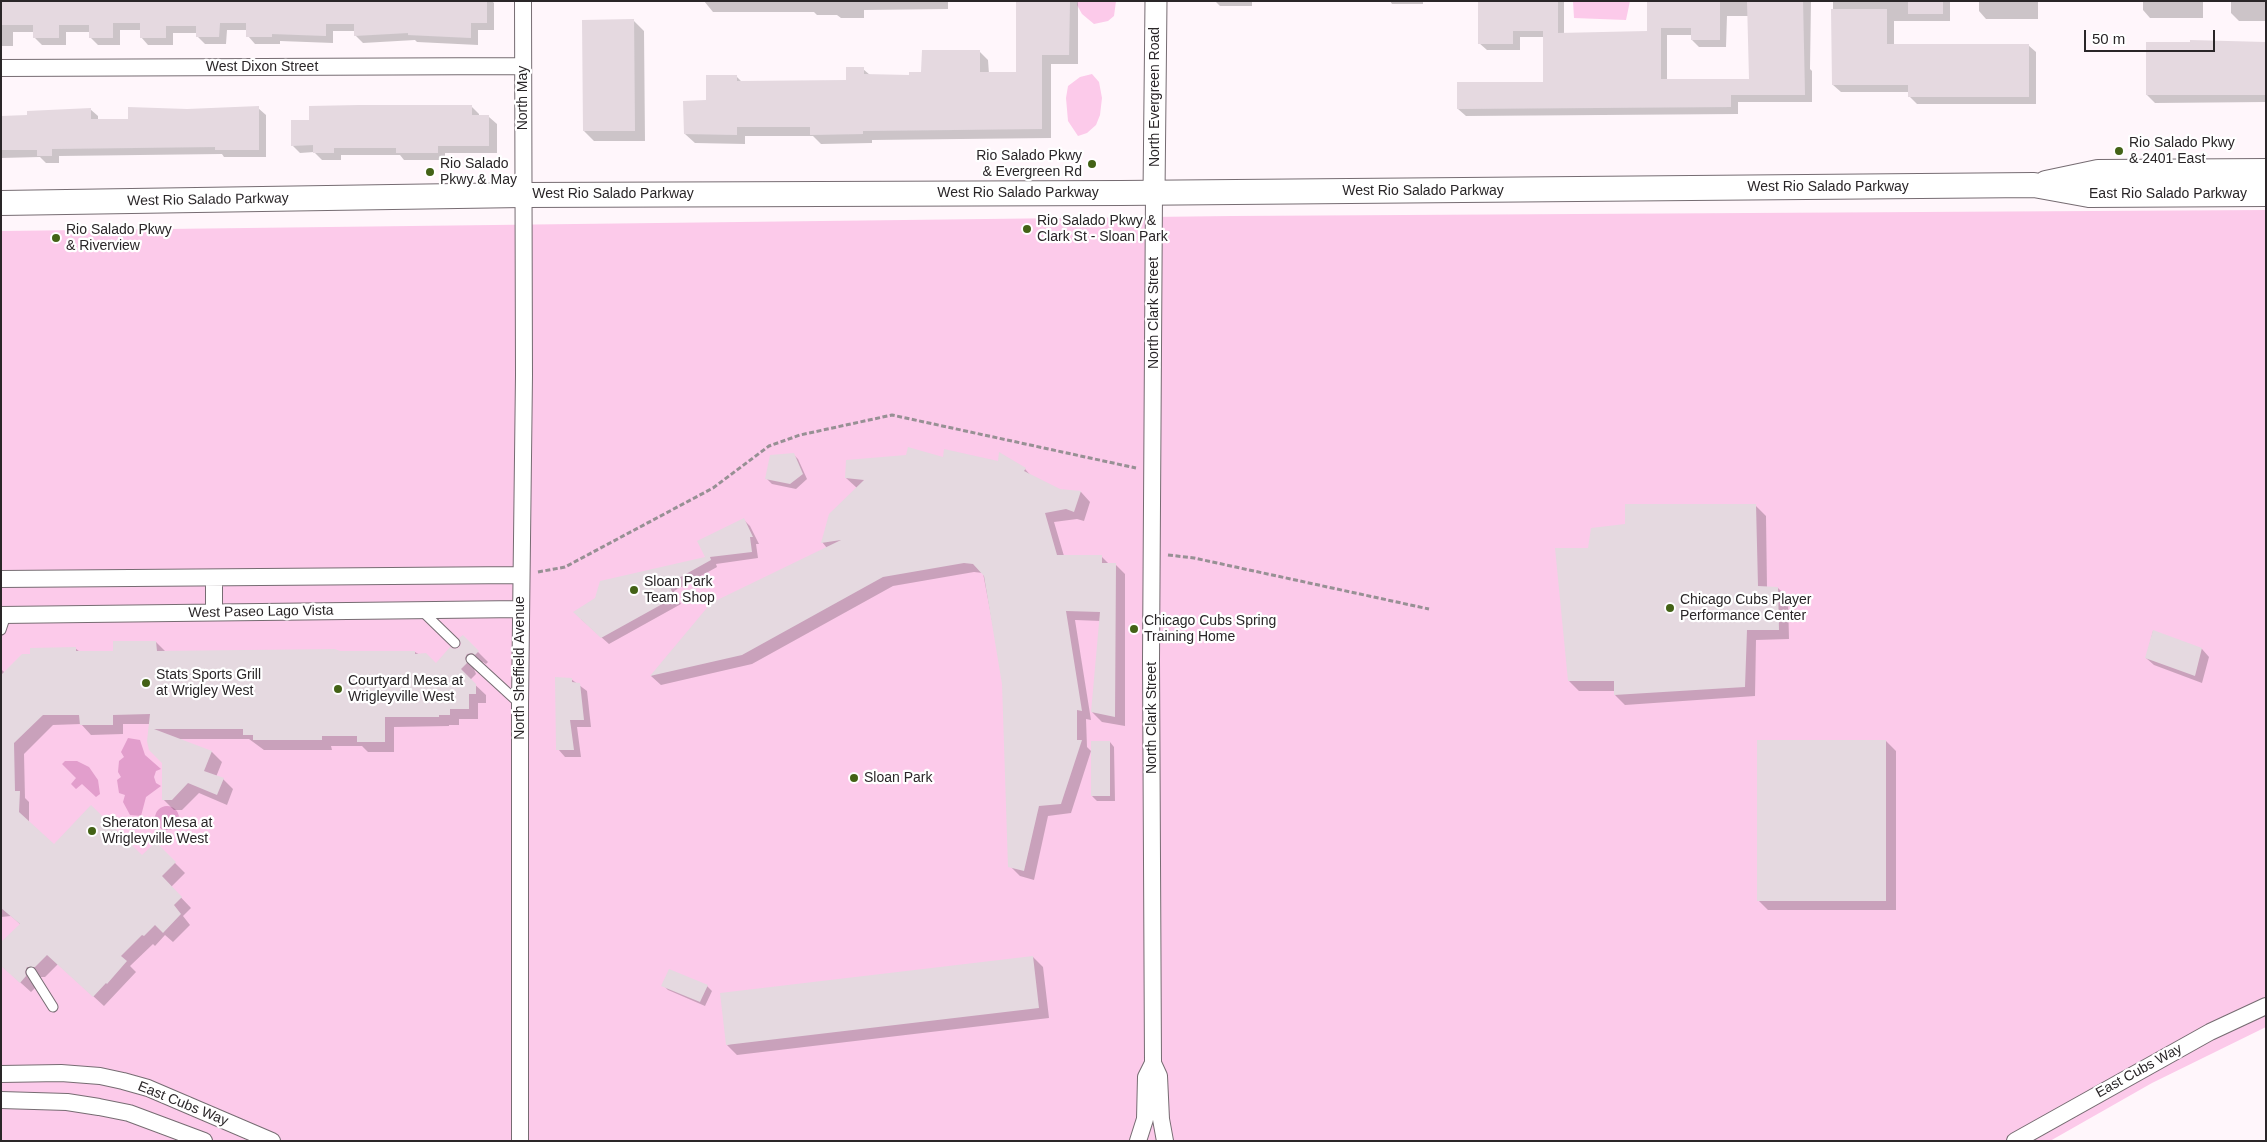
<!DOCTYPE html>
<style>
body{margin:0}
#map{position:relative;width:2267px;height:1142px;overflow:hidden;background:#fff6fb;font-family:Helvetica,sans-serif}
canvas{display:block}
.frame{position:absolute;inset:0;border:2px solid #2a2628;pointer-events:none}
.scale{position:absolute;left:2084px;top:30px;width:131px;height:22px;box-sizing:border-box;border:2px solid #2a2628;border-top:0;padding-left:6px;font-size:15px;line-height:18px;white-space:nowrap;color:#2a2628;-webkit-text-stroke:4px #fff;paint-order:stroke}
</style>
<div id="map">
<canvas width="2267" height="1142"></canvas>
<div class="frame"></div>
<div class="scale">50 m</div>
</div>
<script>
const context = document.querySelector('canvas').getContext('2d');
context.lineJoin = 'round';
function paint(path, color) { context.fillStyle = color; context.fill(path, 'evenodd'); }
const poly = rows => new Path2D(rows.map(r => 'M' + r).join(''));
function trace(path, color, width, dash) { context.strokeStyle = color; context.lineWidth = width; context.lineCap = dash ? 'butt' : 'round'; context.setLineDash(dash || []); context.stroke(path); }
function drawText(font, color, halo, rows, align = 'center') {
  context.font = font + ' Helvetica,sans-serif'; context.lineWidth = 4.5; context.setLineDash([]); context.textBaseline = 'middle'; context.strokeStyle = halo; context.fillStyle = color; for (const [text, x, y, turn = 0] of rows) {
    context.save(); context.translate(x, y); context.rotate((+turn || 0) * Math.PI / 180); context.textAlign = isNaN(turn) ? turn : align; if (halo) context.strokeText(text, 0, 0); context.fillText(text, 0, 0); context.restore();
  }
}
const green = poly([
 [1078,1,1116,1,1114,16,1108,21,1094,24,1082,14,1077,5],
 [1573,1,1630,1,1626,20,1574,18],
 [1092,74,1099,82,1102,98,1100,115,1096,125,1087,133,1078,136,1068,121,1066,98,1068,86,1080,77],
 [2266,210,2266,1027,2152,1083,2050,1141,1,1141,1,231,1232,216]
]);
const water = poly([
 [128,738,140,740,145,755,161,769,156,771,154,777,156,783,161,786,146,797,141,816,130,815,123,802,125,795,119,793,117,780,121,777,118,772,119,761,124,757,121,752],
 [65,761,77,761,89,767,98,780,100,794,96,797,82,784,76,789,71,784,76,778,62,764],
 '155 818a12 12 0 1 1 24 0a12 12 0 1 1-24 0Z'
]);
const shadow = poly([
 [1,1,492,1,494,3,494,30,478,30,478,45,417,42,415,40,363,43,355,35,355,31,333,31,333,43,280,41,280,44,255,44,248,36,248,30,227,30,226,44,205,44,197,36,197,33,173,33,173,45,148,45,141,37,141,30,120,30,120,45,98,45,91,38,91,32,66,32,66,45,42,45,35,38,35,32,13,32,13,46,1,46],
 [704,1,948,1,948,9,864,10,864,18,841,18,837,15,817,15,814,12,713,12],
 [1017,1,1078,1,1078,64,1051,64,1051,138,872,140,872,143,821,144,813,136,745,136,745,144,695,143,685,134,707,102,736,76,742,82,847,82,863,69,870,75,910,76,979,51,988,60,989,74,1017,74],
 [1215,1,1252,1,1252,6,1220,6],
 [1306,1,1349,1,1307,2],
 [1390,1,1423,1,1423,4,1392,4],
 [1479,1,1564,1,1564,34,1648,32,1648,1,1811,1,1810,69,1812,71,1812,102,1738,102,1738,114,1466,116,1458,109,1544,83,1544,37,1520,37,1520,50,1487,50,1479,43],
 [1727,16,1748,16,1750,80,1667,80,1667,35,1692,35,1692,40,1699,47,1726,47],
 [1833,1,1950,1,1950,21,1894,21,1894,45,2028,45,2036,52,2036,104,1917,104,1909,96,1909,92,1841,92,1833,85],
 [1979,1,2038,1,2038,19,1986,19,1979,11],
 [2143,1,2203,1,2203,18,2150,18,2143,10],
 [2231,1,2266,1,2266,21,2239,21,2231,13],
 [634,21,644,31,645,141,594,141,584,131],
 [2191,43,2266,43,2266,102,2155,103,2147,95],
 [471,106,479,114,479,117,489,117,497,124,497,153,445,153,445,160,404,160,400,155,341,155,341,160,322,160,314,152,300,153,292,145,310,121],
 [258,108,266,115,266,157,224,157,222,154,59,156,59,163,46,163,40,157,1,158,1,117,28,117,90,109,98,116,98,120,129,120,187,110],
 [793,454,798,459,807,479,796,489,772,484,767,479],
 [944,459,1025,469,1032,477,1059,490,1081,492,1090,502,1084,521,1077,519,1054,522,1064,556,1101,556,1109,564,1115,564,1125,574,1125,726,1102,722,1092,712,1101,621,1075,620,1091,720,1086,719,1087,747,1091,751,1071,813,1048,816,1034,880,1020,876,1010,866,1004,684,983,573,974,572,893,586,752,664,661,685,651,676,712,604,827,548,822,542,857,488,846,478],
 [1755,505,1766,516,1767,587,1778,588,1788,598,1789,639,1756,640,1755,696,1625,705,1615,695,1615,691,1579,691,1569,681,1590,549],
 [743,519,750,526,759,544,756,544,758,558,716,564,717,567,674,591,681,604,609,644,581,619,596,598,707,558],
 [2153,631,2202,649,2209,657,2202,683,2154,665,2146,658],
 [463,637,488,662,486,664,483,662,477,664,474,669,476,674,470,680,486,695,486,703,478,703,478,719,459,719,459,725,449,725,449,726,394,727,394,752,368,752,362,746,331,746,332,750,264,750,249,739,177,739,212,752,222,762,216,777,223,779,233,789,227,805,199,793,182,810,174,810,163,799,163,763,150,724,123,724,123,734,91,735,81,724,53,725,24,754,25,798,29,802,29,823,54,846,142,857,156,844,185,873,171,887,191,908,183,916,190,925,173,942,165,935,155,946,153,944,130,966,136,972,104,1006,58,964,45,977,37,977,36,987,31,992,1,965,21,925,11,916,1,917,1,669,5,673,75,648,80,652,114,652,156,642,166,652,415,652,436,664,454,650,460,649],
 [571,679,587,691,591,727,577,727,581,757,565,757,558,749],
 [1886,741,1896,751,1896,910,1768,910,1758,900],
 [1110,742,1114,747,1115,801,1097,801,1092,796],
 [1033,957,1043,967,1049,1018,737,1055,727,1045],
 [663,985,707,986,712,991,705,1006,668,990]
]);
const building = poly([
 [1,1,487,1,487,23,471,23,471,38,408,35,408,33,354,36,354,24,326,24,326,36,272,34,272,37,246,37,246,23,220,23,219,37,196,37,196,26,166,26,166,38,140,38,140,23,113,23,113,38,89,38,89,25,59,25,59,38,33,38,33,25,1,25],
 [1016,1,1070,1,1069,55,1042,55,1042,129,863,131,863,134,810,135,810,127,737,127,737,135,684,134,683,101,706,100,706,75,737,75,737,81,846,80,846,67,864,67,864,74,909,75,909,72,921,72,922,50,980,50,980,72,1016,72],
 [1478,1,1558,1,1558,33,1647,31,1647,1,1720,1,1720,40,1691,40,1691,28,1661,28,1661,79,1749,79,1747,1,1803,1,1805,95,1731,95,1731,107,1457,109,1457,82,1543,82,1543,31,1513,31,1513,44,1478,44],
 [1908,1,1943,1,1943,14,1908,14],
 [1831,9,1887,9,1887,44,2029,44,2029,97,1908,97,1908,85,1832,85],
 [634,19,635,131,583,131,582,20],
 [2190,40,2266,42,2266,95,2146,95,2146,42,2190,42],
 [359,105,472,105,472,115,489,115,489,146,438,146,438,153,396,153,396,148,334,148,334,153,313,153,313,145,291,146,291,120,309,120,309,106],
 [259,106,259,150,215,150,215,147,52,149,52,156,37,156,37,150,1,150,1,116,27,115,27,111,91,108,91,119,128,119,128,107,187,109],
 [908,447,943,457,944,449,998,461,999,452,1026,468,1024,471,1060,489,1081,491,1074,512,1066,509,1045,513,1057,555,1102,555,1102,563,1116,563,1115,717,1091,712,1100,612,1066,611,1082,711,1077,710,1077,740,1082,740,1061,804,1039,806,1024,871,1008,867,1002,684,984,576,973,564,964,563,883,577,742,655,650,676,711,603,841,540,821,543,829,514,864,480,845,478,846,460,906,455],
 [794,453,803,474,790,484,765,479,770,455],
 [1625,504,1756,504,1758,586,1778,587,1779,630,1747,630,1745,687,1614,695,1614,681,1568,681,1555,548,1588,548,1591,528,1625,524],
 [744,518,753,537,750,537,752,552,710,557,711,560,668,584,675,597,601,638,573,612,595,598,600,581,705,557,697,541],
 [2153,630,2202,648,2195,676,2145,658],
 [463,635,479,651,475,655,472,653,467,654,465,658,467,663,461,669,476,684,476,694,469,694,469,709,450,709,450,715,439,715,439,717,385,717,385,742,357,742,357,736,322,736,322,740,253,740,253,735,243,735,243,729,154,729,212,751,204,771,224,778,217,795,188,783,172,800,162,800,162,763,149,750,147,741,150,714,113,715,113,725,80,725,79,715,43,715,14,743,15,791,20,791,19,812,54,844,91,805,142,855,156,842,176,862,162,876,182,897,174,905,181,914,163,933,155,925,144,936,142,935,121,956,127,961,107,984,106,983,93,997,47,955,35,967,27,967,25,972,26,976,20,983,1,966,1,942,20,924,1,908,1,675,22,654,30,654,30,648,76,647,76,651,113,651,113,641,156,641,157,651,335,649,340,651,415,651,415,654,426,653,436,663,450,647,454,649,459,648,461,644,459,638],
 [555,677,572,678,572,682,580,683,584,720,570,720,574,750,556,750],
 [1757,740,1886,740,1886,901,1757,901],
 [1091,741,1110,741,1110,796,1091,796],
 [1033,956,1039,1008,726,1045,720,993],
 [669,969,708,985,700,1002,661,986]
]);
const path = poly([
 [1168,555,1194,558,1429,609],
 [538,572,565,567,713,488,769,446,800,435,892,415,1136,468]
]);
const service = poly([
 [421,610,455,643],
 [1,630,6,615],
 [471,659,520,704],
 [31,972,53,1007]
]);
const minor = poly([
 [1,68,523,66],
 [214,578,214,612],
 [1,579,521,575],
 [1,615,521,609],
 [1153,1063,1159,1076,1161,1119,1165,1141],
 [1,1074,61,1073,100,1076,123,1081,148,1088,272,1141],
 [1,1100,67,1102,99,1107,129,1113,204,1141],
 [520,1141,520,704,524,375,523,1],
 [1138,1141,1145,1119,1146,1077,1153,1063,1151,660,1154,193],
 [2015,1141,2210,1032,2266,1006]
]);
const tertiary = poly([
 [1154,193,1156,1]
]);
const secondary = poly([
 [2046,183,2098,172,2266,171],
 [1,203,523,195,1121,193,2034,185,2089,195,2266,194]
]);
const markers = [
 [2119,151,5,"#436216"],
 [1092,164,5,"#436216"],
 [430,172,5,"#436216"],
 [1027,229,5,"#436216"],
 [56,238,5,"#436216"],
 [634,590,5,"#436216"],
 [1670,608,5,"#436216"],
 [1134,629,5,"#436216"],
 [146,683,5,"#436216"],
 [338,689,5,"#436216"],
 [854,778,5,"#436216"],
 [92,831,5,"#436216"]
];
const streetNames = [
 ["West Dixon Street",262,67],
 ["North Evergreen Road",1155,97,-90],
 ["North May",523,98,-90],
 ["West Rio Salado Parkway",1828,187],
 ["West Rio Salado Parkway",1423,191],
 ["West Rio Salado Parkway",1018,193],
 ["West Rio Salado Parkway",613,194],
 ["East Rio Salado Parkway",2168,194],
 ["West Rio Salado Parkway",208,200,-1],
 ["North Clark Street",1154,313,-90],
 ["West Paseo Lago Vista",261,612,-1],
 ["North Sheffield Avenue",520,668,-90],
 ["North Clark Street",1152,718,-90],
 ["East Cubs Way",2139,1071,-29],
 ["East Cubs Way",183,1104,22]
];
const poiNames = [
 ["Rio Salado Pkwy",2129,143],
 ["& 2401 East",2129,159],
 ["Rio Salado Pkwy",1082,156,"right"],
 ["& Evergreen Rd",1082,172,"right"],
 ["Rio Salado",440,164],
 ["Pkwy & May",440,180],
 ["Rio Salado Pkwy &",1037,221],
 ["Clark St - Sloan Park",1037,237],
 ["Rio Salado Pkwy",66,230],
 ["& Riverview",66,246],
 ["Sloan Park",644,582],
 ["Team Shop",644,598],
 ["Chicago Cubs Player",1680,600],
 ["Performance Center",1680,616],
 ["Chicago Cubs Spring",1144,621],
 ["Training Home",1144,637],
 ["Stats Sports Grill",156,675],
 ["at Wrigley West",156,691],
 ["Courtyard Mesa at",348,681],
 ["Wrigleyville West",348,697],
 ["Sloan Park",864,778],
 ["Sheraton Mesa at",102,823],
 ["Wrigleyville West",102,839]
];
paint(green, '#fccaea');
paint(water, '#e29ecc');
paint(shadow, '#0003');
paint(building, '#e5d9e0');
trace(service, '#766c72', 11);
trace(minor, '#766c72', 18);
trace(tertiary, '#766c72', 23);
trace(secondary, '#766c72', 26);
trace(path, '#979094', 3, [5, 2.5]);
trace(service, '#fff', 9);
trace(minor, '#fff', 16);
trace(tertiary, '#fff', 21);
trace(secondary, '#fff', 24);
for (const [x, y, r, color] of markers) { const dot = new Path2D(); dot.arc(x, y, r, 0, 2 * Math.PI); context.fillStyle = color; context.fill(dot); trace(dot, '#fff', 2); }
drawText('14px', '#2a2628', '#fff', streetNames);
drawText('14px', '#2a2628', '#fff', poiNames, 'left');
</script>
